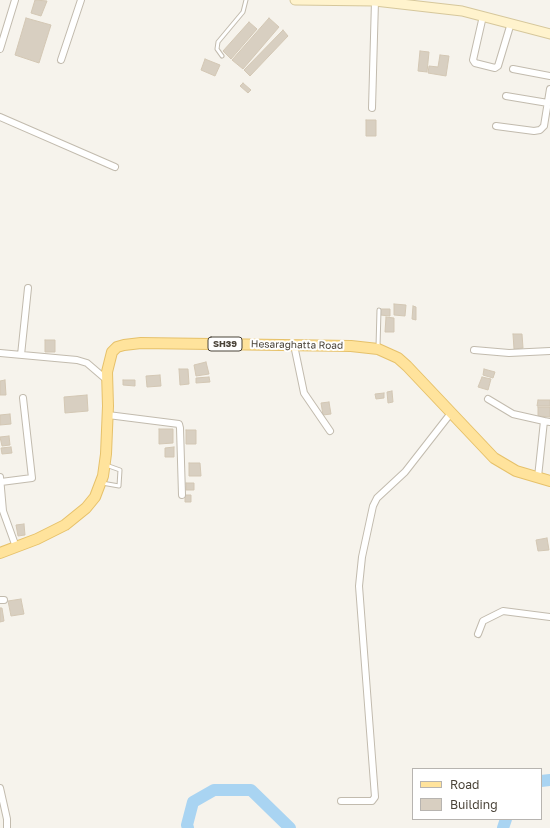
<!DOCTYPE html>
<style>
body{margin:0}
#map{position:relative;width:550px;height:828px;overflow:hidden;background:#f6f3ec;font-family:"Golos Text",sans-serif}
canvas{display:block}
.legend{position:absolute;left:412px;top:768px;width:130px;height:52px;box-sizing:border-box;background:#fff;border:1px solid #b7b4b0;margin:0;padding:5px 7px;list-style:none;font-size:12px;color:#4b4439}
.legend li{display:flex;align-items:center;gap:8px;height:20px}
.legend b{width:20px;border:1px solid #b7b4b0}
</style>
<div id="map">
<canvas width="550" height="828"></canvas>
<ul class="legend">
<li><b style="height:5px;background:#ffe39c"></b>Road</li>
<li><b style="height:11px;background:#d8cfc1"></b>Building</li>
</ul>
</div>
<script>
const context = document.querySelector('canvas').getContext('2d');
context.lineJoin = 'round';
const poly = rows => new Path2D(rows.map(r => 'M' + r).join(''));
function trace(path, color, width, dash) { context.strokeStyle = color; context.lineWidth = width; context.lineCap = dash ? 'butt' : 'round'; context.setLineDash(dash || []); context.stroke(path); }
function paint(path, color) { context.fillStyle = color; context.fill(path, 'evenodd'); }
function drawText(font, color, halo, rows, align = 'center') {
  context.font = font + ' "Golos Text",sans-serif'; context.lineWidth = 4; context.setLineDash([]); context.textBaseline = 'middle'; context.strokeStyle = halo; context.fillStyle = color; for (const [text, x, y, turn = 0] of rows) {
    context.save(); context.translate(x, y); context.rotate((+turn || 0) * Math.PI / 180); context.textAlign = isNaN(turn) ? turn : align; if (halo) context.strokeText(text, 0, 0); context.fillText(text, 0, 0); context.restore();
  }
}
const river = poly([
 [541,781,550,780],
 [188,828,187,825,193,802,214,790,251,790,290,828],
 [503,828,506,819]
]);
const building = poly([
 [35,0,47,1,41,16,31,13,35,0],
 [26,18,51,25,39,63,15,55,26,18],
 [269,18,279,27,243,69,232,60,269,18],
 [249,22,257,29,231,59,223,51,249,22],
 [283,30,288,36,250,76,244,70,283,30],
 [420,51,429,52,427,72,418,71,420,51],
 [440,55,449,56,446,76,428,73,429,66,438,67,440,55],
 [205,59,220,65,215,76,201,70,205,59],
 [243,83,251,90,248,93,240,86,243,83],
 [366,120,376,120,376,136,366,136,366,120],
 [394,304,406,305,405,316,394,315,394,304],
 [413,306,416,307,416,320,412,319,413,306],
 [380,309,390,309,390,316,380,315,380,309],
 [386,317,394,318,394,332,385,332,386,317],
 [513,334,522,334,523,348,514,349,513,334],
 [45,340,55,340,55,352,45,352,45,340],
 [206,362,209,374,196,376,194,365,206,362],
 [179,369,188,369,189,384,180,385,179,369],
 [484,369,495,372,493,378,483,375,484,369],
 [160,375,161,386,147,387,146,376,160,375],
 [209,377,210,382,196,383,196,378,209,377],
 [482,377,491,379,488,390,478,387,482,377],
 [5,380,6,395,0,395,0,381,5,380],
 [123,380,135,380,135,386,123,385,123,380],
 [392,391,393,402,388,403,387,392,392,391],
 [384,393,384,398,376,399,375,394,384,393],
 [87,395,88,411,65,413,64,397,87,395],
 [538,400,550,400,550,406,537,406,538,400],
 [329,402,331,414,323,415,321,403,329,402],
 [538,407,550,407,550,417,538,416,538,407],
 [10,414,11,424,0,425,0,415,10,414],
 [159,429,173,429,173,443,159,444,159,429],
 [186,430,196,430,196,444,186,444,186,430],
 [9,436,10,445,2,446,0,437,9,436],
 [11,447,12,453,2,454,1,448,11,447],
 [174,447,174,457,165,457,165,448,174,447],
 [189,463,200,463,201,476,189,476,189,463],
 [186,483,194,483,194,490,186,490,186,483],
 [185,495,191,495,191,502,185,502,185,495],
 [24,524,25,535,18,536,16,525,24,524],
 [547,538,549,550,538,551,536,540,547,538],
 [21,599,24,614,11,616,8,601,21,599],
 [0,608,2,608,4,621,0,622,0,608]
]);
const lane = poly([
 [222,56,217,49,218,42,243,12,246,0],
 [378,347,379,310],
 [102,483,119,486,120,470,106,465]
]);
const street = poly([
 [483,16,473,60,475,63,495,68,498,66,511,23],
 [0,49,15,0],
 [61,60,81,0],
 [513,69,550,76],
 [506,96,548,103],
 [372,108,375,1],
 [0,117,115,167],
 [496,126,534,131,540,130,544,126,550,89],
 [294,345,304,393,330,431],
 [474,350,509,353,550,351],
 [0,353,77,360,87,363,108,381],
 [21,355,28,288],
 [488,399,513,414,544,421],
 [108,415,179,424,180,428,182,495],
 [0,477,3,511,16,547],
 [538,477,544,421,550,422],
 [1,482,32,478,23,398],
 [0,600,4,600],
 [478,634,483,621,503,611,550,617],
 [0,788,7,819,7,828],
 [341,801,372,801,375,797,359,586,362,557,373,506,377,498,405,472,451,413]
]);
const secondary = poly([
 [295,0,375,1,462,11,550,34]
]);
const primary = poly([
 [0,553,37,539,65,525,86,508,95,497,103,476,106,454,108,406,107,372,112,352,117,347,124,345,141,343,351,346,378,349,398,358,407,366,494,458,516,471,550,481]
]);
const shields = [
 [225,344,34]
];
const shieldNames = [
 ["SH39",225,344]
];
const streetNames = [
 ["Hesaraghatta Road",297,345,1]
];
trace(river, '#a9d4f2', 12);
paint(building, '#d8cfc1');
trace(building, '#d3c7b4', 1);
trace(lane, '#c2bbae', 5);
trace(street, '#c2bbae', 8);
trace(secondary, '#d6c79b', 11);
trace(primary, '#e6c16a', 12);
trace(lane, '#fff', 3);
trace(street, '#fff', 6);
trace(secondary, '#fff3cd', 9);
trace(primary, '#ffe39c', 10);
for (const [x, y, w] of shields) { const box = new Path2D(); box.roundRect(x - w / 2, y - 7, w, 14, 3); context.fillStyle = '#fff'; context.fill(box); trace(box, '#4b4439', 1); }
drawText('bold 9px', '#4b4439', null, shieldNames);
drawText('10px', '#4b4439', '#fff', streetNames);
</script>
